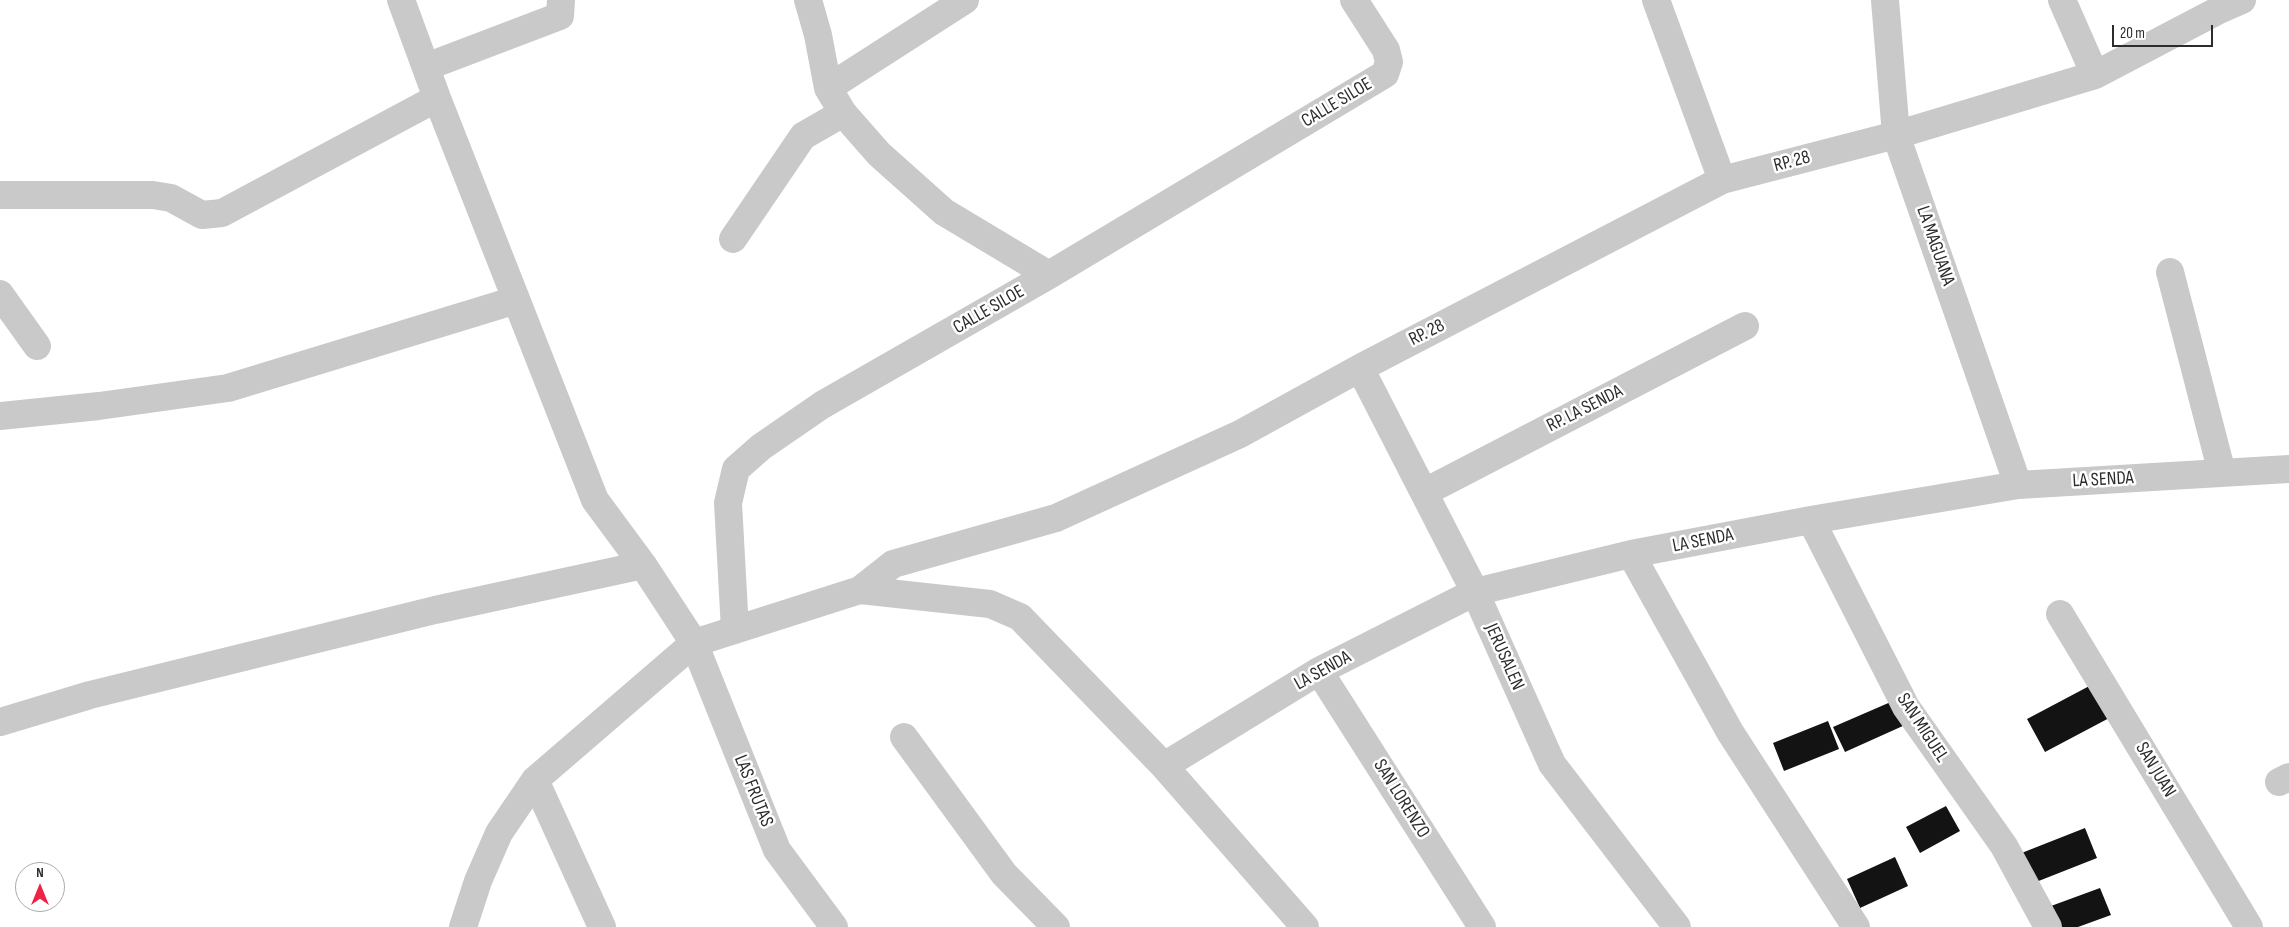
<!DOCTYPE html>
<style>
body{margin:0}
#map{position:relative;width:2289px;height:927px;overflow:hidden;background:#fff;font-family:"Sofia Sans Condensed",sans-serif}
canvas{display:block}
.north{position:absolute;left:15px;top:862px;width:50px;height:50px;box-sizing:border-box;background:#fff;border:1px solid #ababab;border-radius:50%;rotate:0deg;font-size:14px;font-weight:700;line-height:20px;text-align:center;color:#2c2c2c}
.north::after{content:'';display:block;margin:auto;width:18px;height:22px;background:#ee2343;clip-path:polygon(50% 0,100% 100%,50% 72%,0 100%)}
.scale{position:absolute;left:2112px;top:25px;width:101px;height:22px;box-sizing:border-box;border:2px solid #2c2c2c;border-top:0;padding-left:6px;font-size:15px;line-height:18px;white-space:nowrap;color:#2c2c2c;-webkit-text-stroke:4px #fff;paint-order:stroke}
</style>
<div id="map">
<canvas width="2289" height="927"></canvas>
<div class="north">N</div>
<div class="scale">20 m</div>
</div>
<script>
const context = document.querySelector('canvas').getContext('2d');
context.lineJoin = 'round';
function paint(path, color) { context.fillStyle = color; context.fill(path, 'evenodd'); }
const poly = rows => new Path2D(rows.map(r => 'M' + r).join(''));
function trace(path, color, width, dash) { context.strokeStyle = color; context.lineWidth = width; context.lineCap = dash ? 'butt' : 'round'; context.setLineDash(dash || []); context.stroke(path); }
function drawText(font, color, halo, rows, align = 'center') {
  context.font = font + ' "Sofia Sans Condensed",sans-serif'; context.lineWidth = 5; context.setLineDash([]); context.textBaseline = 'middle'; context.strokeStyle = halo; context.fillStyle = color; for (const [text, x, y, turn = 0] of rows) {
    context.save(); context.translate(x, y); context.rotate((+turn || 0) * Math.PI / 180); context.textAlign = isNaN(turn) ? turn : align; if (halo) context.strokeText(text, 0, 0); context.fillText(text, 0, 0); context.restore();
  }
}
const building = poly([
 [2095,683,2113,716,2045,752,2027,719],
 [1893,701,1905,725,1845,752,1833,727],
 [1828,721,1839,749,1784,771,1773,743],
 [1946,806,1960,831,1920,853,1906,827],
 [2085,828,2097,858,2031,884,2019,854],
 [1895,857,1908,886,1860,908,1847,879],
 [2100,888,2111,915,2078,927,2059,927,2051,906]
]);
const minor = poly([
 [401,0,437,98,595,500,643,565,694,643,777,850,834,927],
 [808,0,818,35,828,88],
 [965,0,828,88,843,113,879,154,944,212,1049,275],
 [1656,0,1722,180],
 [1885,0,1896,135,2018,485],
 [2062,0,2095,75],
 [426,67,560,16,561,0],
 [0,195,153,195,171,198,202,215,222,213,437,98],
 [733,239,803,136,843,113],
 [2170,272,2222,473],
 [0,294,37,346],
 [1360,368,1475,592,1552,764,1677,927],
 [0,416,99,406,228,388,516,300],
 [1425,492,1745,326],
 [1811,520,1906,707,2004,846,2048,927],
 [1631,554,1730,732,1856,927],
 [860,590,990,604,1020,617,1164,766,1305,927],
 [2060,614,2249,927],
 [735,630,728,503,736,469,761,447,822,405,1049,275,1385,74,1389,62,1386,50,1354,0],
 [1319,671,1482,927],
 [0,722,90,695,435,610,643,565],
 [904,737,1004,874,1056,927],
 [1164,766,1319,671,1475,592,1631,554,1811,520,2018,485,2289,469],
 [535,780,602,927],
 [2279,782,2289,777],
 [463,927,478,881,499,833,535,780,694,643,860,590,893,564,1056,518,1240,434,1360,368,1722,180,1896,135,2095,75,2217,11,2242,0]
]);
const streetNames = [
 ["CALLE SILOE",1337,103,-31],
 ["RP. 28",1792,162,-15],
 ["LA MAGUANA",1935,246,71],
 ["CALLE SILOE",989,310,-30],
 ["RP. 28",1427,333,-27],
 ["RP. LA SENDA",1585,409,-27],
 ["LA SENDA",2103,480,-3],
 ["LA SENDA",1703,541,-11],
 ["JERUSALEN",1504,657,66],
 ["LA SENDA",1323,671,-29],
 ["SAN MIGUEL",1922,728,57],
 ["SAN JUAN",2155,770,59],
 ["LAS FRUTAS",753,791,68],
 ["SAN LORENZO",1401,799,58]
];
paint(building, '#131313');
trace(minor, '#c9c9c9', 28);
drawText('19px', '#2c2c2c', '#fff', streetNames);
</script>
